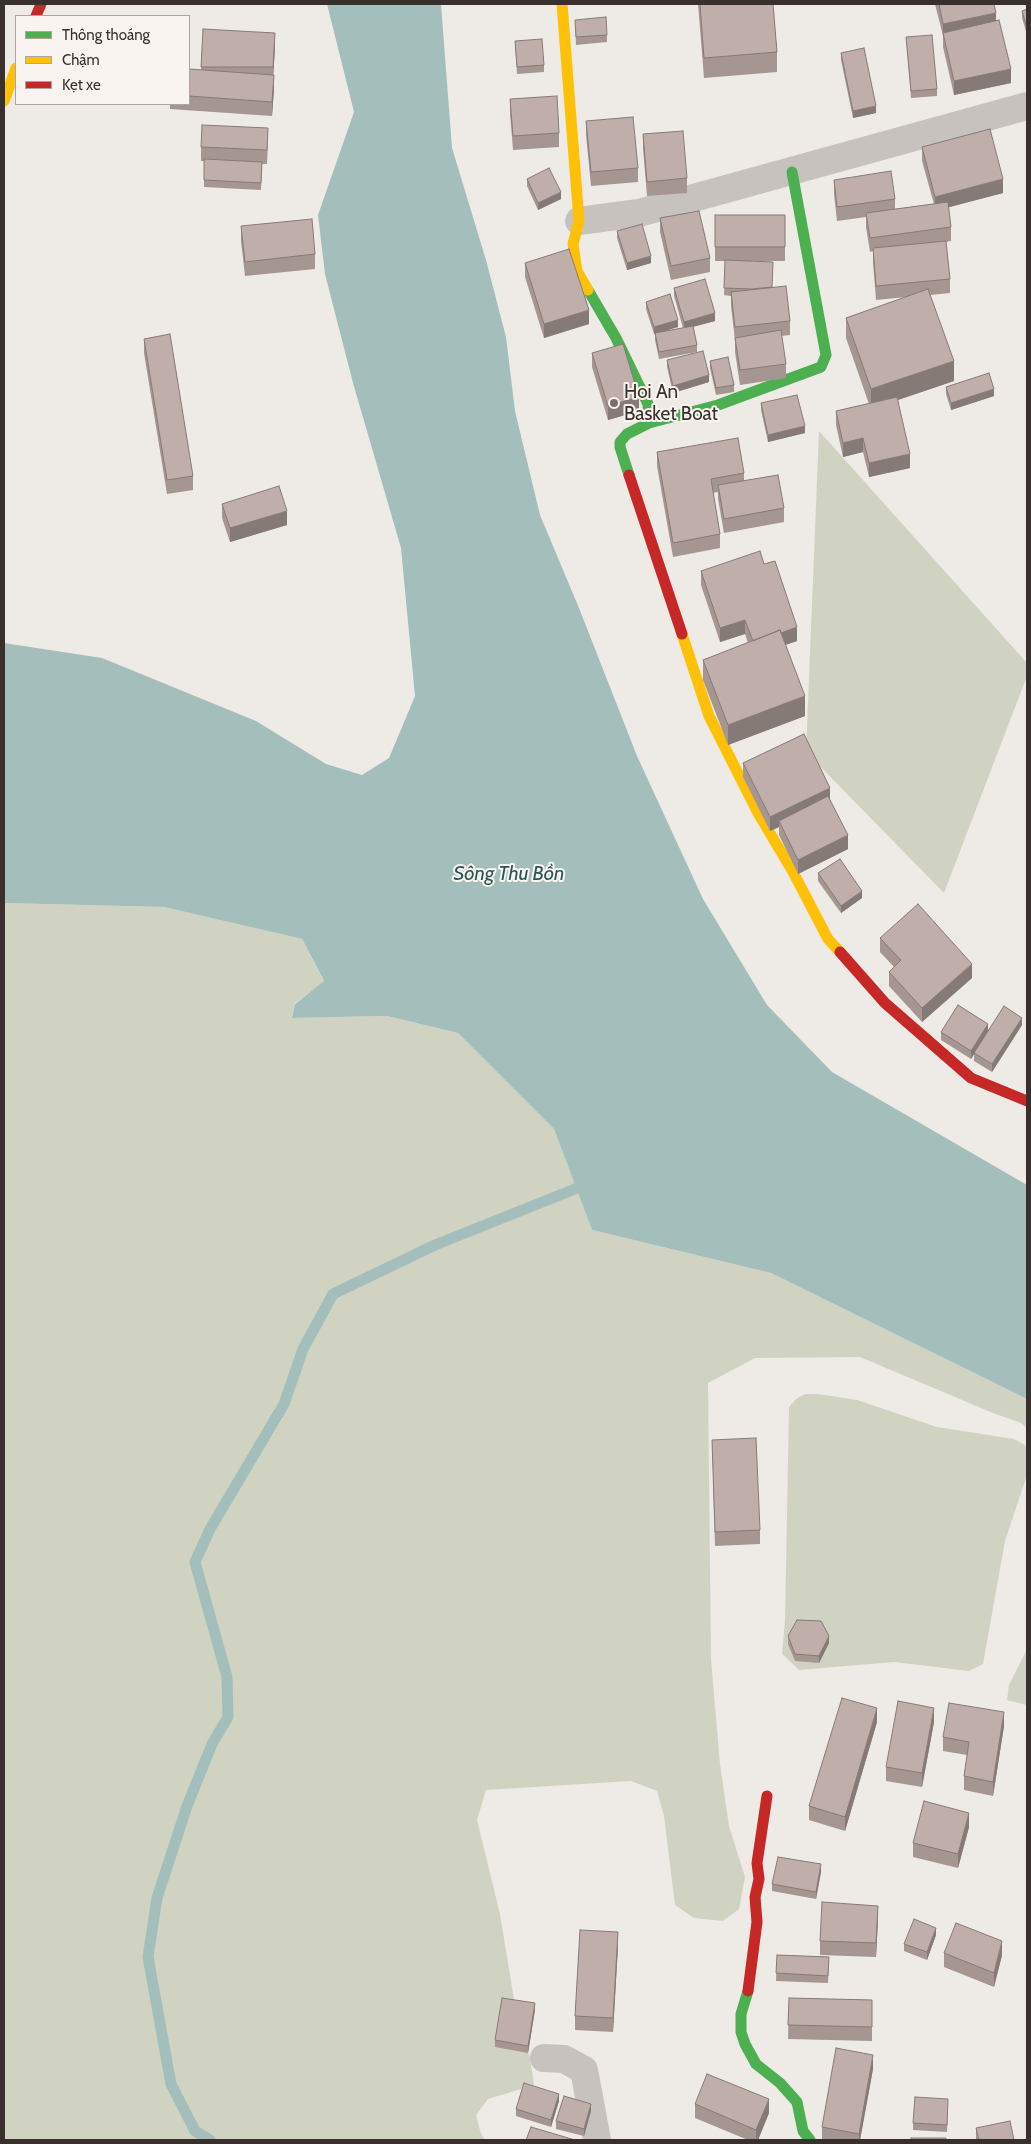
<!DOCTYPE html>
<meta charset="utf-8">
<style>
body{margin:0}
#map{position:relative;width:1031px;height:2144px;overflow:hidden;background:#eeeae6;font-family:Cabin,sans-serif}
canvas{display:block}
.frame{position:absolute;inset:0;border:5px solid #392f2d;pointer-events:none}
.legend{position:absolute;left:15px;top:15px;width:175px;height:90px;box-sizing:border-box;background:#f9f4ef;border:1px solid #aca5a1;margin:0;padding:6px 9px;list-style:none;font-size:15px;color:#392f2d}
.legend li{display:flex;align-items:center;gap:10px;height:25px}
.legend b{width:25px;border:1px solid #aca5a1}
</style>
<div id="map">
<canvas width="1031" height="2144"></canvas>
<div class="frame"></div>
<ul class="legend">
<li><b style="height:6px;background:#4caf50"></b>Thông thoáng</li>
<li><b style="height:6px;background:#ffc107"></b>Chậm</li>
<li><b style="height:6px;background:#c62828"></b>Kẹt xe</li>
</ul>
</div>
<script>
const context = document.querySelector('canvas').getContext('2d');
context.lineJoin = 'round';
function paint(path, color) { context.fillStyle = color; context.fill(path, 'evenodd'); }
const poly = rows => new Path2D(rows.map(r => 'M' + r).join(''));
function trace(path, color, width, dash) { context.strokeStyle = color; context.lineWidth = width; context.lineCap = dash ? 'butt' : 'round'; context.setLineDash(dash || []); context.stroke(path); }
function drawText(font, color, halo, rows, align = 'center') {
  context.font = font + ' Cabin,sans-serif'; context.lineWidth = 4; context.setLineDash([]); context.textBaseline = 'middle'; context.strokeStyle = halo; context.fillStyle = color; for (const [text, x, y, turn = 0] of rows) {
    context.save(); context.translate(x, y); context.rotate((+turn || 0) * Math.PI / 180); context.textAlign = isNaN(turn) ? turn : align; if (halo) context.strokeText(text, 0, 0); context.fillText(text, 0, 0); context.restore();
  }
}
const green = poly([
 [819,431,1027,663,1027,676,944,893,806,752],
 [4,903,164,907,302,939,324,982,295,1003,292,1018,387,1016,458,1033,554,1129,592,1230,771,1273,1027,1399,1027,1428,1021,1423,993,1413,860,1357,755,1358,708,1383,711,1659,720,1764,729,1826,745,1877,739,1909,723,1921,694,1918,675,1905,664,1816,657,1791,631,1781,486,1790,477,1820,500,1914,519,2030,530,2057,534,2085,488,2099,476,2115,481,2134,485,2140,4,2140],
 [805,1394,818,1394,857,1400,937,1427,1014,1439,1025,1445,1027,1448,1027,1475,1005,1541,983,1664,969,1671,894,1662,799,1670,782,1654,785,1621,789,1407,796,1399],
 [1027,1649,1027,1705,1007,1700,1009,1685]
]);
const water = poly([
 [327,4,441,4,452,148,486,260,506,337,515,411,540,515,579,608,637,756,703,899,767,1005,832,1072,1027,1185,1027,1399,771,1273,592,1230,554,1129,458,1033,387,1016,292,1018,295,1004,324,981,302,939,164,907,4,903,4,643,102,658,256,721,326,764,362,775,389,758,415,696,401,548,353,383,325,274,318,215,354,112]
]);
const stream = poly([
 [210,2140,195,2131,171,2084,148,1957,157,1898,187,1806,212,1744,228,1717,227,1677,195,1562,210,1529,284,1404,303,1349,333,1294,435,1245,590,1183]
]);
const street = poly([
 [579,221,639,213,1027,106],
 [544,2058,564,2059,584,2070,597,2140]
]);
const fast = poly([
 [588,290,616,338,648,404,649,423],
 [629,475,620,447,620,442,627,434,649,423,718,405,821,367,826,355,792,172],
 [748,1991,741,2014,741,2032,745,2044,756,2064,780,2083,797,2102,803,2131,810,2140]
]);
const slow = poly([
 [562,4,579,221,573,244,577,271,588,290],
 [4,101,16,68],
 [682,634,709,716,758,813,793,872,828,939,840,952]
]);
const jam = poly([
 [36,16,41,4],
 [629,475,682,634],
 [840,952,885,1003,971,1078,1027,1101],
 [748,1991,757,1922,755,1897,759,1879,757,1863,767,1796]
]);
const wall = poly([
 [698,4,773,4,777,52,777,72,704,78],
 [935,4,994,4,996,21,1011,83,954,95,943,47,943,36],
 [1027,9,1027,35,1022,18,1022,11],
 [575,20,607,35,607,42,576,45],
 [203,29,275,47,273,75,274,89,272,116,170,109,170,104,189,104,189,69,201,70],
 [906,37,937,89,937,96,911,98],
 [515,41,544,65,544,72,517,74],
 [841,53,876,113,853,118,841,60],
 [510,99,559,133,559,147,513,150,510,113],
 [586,121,638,168,638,182,591,186,586,135],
 [643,134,687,178,687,193,647,196,643,148],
 [268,142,267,164,262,164,261,190,204,187,204,161,201,161,201,147],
 [922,147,1003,193,948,207,951,227,951,241,946,242,950,279,950,293,930,295,954,381,898,400,910,468,869,477,863,452,843,457,836,425,836,411,869,404,846,338,846,318,906,297,876,300,873,262,873,251,870,252,866,227,866,217,837,221,834,194,834,180,895,199,895,209,934,204,922,161],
 [527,179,561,199,538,210,527,186],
 [715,215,785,215,785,261,747,261,772,287,790,321,790,335,781,336,786,364,786,378,740,385,735,352,735,341,731,306,731,296,724,295,725,261,715,261],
 [660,218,710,258,710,272,671,280,660,232],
 [241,226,315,254,315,269,245,276,241,241],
 [617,231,651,263,627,270,617,238],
 [525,263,589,324,544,338,525,277],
 [674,288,715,321,693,327,697,345,697,352,659,359,655,340,655,334,654,334,646,309,646,302,678,327,664,331,683,328,674,296],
 [144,339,193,476,193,490,167,494,144,353],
 [592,353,639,411,608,420,592,367],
 [667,360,709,382,673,393,667,367],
 [710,361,734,385,734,392,716,395,710,368],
 [946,387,994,396,951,410,946,394],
 [761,403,805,433,768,442,761,410],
 [657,452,744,473,744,481,784,508,784,522,724,533,718,499,718,492,713,493,720,534,720,548,673,557,657,466],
 [222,504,287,525,230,542,222,518],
 [764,564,797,641,785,645,805,716,728,745,703,680,703,660,748,643,745,634,720,642,701,585,701,571],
 [743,763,830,800,848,849,798,874,779,835,779,827,770,831,743,777],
 [818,873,862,898,841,913,818,881],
 [880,938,972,978,922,1022,889,986,889,972,894,967,880,952],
 [1022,1025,992,1072,974,1061,974,1054,971,1059,941,1040,941,1032,988,1030],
 [712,1440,760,1530,760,1544,715,1546],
 [788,1636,829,1643,819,1663,795,1661,788,1644],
 [877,1722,845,1831,809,1820,809,1806],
 [934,1722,922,1787,886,1781,886,1767],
 [1004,1726,993,1796,964,1790,964,1776,967,1755,943,1751,943,1737],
 [969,1827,958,1868,913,1857,913,1843],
 [821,1872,816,1899,772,1891,772,1884],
 [878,1920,876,1957,820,1955,820,1941],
 [936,1935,927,1960,904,1951,904,1944],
 [618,1946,613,2032,575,2030,575,2016],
 [944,1953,1002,1955,994,1987,944,1967],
 [777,1955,829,1957,828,1983,776,1981],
 [789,1998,872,2000,872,2041,788,2039],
 [535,2010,528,2053,495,2047,495,2040],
 [873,2069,860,2140,822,2140,822,2127],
 [559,2101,551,2127,516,2116,516,2109],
 [695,2104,769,2113,758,2140,748,2140,695,2118],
 [948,2107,947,2132,913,2130,913,2123],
 [591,2111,584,2136,556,2129,556,2121],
 [976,2128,1014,2140,976,2140]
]);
const shadedWall = poly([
 [996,13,996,27,943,35,943,24],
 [275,33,275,47,273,81,273,67],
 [1011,69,1011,83,954,95,954,81],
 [274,75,274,89,272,116,272,102],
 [876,106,876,113,853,118,853,111],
 [1003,179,1003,193,935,211,935,197],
 [561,192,561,199,538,210,538,203],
 [651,256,651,263,627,270,627,263],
 [589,310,589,324,544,338,544,324],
 [715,313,715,321,684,329,684,322],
 [678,320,678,327,654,334,654,327],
 [954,361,954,381,871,409,871,389],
 [709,375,709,382,673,393,673,386],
 [994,389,994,396,951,410,951,403],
 [639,397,639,411,608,420,608,406],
 [805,426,805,433,768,442,768,435],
 [863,438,863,452,843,457,843,443],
 [910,454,910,468,869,477,869,463],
 [287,511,287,525,230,542,230,528],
 [745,620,745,634,720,642,720,628],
 [797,627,797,641,753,656,753,642],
 [805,696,805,716,728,745,728,725],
 [830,788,830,802,779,821,779,827,770,831,770,817],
 [848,835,848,849,798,874,798,860],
 [862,891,862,898,841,913,841,906],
 [972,964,972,978,922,1022,922,1008],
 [1022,1018,1022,1025,992,1072,992,1064],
 [988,1024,988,1032,971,1059,971,1051],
 [829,1636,829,1643,819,1663,819,1656],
 [877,1708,877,1722,845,1831,845,1817],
 [934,1708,934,1722,922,1787,922,1773],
 [1004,1712,1004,1726,993,1796,993,1782],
 [969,1813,969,1827,958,1868,958,1854],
 [821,1864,821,1872,816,1899,816,1892],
 [878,1906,878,1920,876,1957,876,1943],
 [936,1928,936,1935,927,1960,927,1952],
 [618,1932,618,1946,613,2032,613,2018],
 [1002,1941,1002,1955,994,1987,994,1973],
 [535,2003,535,2010,528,2053,528,2046],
 [873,2055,873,2069,860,2140,859,2140,859,2134],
 [559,2094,559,2101,551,2127,551,2120],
 [769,2099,769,2113,758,2140,756,2140,756,2130],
 [591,2104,591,2111,584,2136,584,2129]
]);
const building = poly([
 [700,4,773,4,777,52,704,58,700,4],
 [939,4,994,4,996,13,943,24,939,4],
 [1027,9,1027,28,1022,11,1027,9],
 [606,17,607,35,576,37,575,20,606,17],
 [999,20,1011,69,954,81,943,33,999,20],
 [203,29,275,33,273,67,201,67,203,29],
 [932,35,937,89,911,91,906,37,932,35],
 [542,39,544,65,517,67,515,41,542,39],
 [864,48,876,106,853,111,841,53,864,48],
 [189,69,274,75,272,102,189,96,189,69],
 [557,96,559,133,513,136,510,99,557,96],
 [633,117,638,168,591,172,586,121,633,117],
 [202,125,268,128,267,150,201,147,202,125],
 [990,129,1003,179,935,197,922,147,990,129],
 [683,131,687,178,647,182,643,134,683,131],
 [204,159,262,162,261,183,204,180,204,159],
 [549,168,561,192,538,203,527,179,549,168],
 [891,171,895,199,837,207,834,180,891,171],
 [948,202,951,227,870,238,866,213,948,202],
 [699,211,710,258,671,266,660,218,699,211],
 [715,215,785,215,785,247,715,247,715,215],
 [312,219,315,254,245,262,241,226,312,219],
 [642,224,651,256,627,263,617,231,642,224],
 [946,241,950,279,876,286,873,248,946,241],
 [569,249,589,310,544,324,525,263,569,249],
 [725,260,773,262,772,287,752,289,724,288,725,260],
 [705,279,715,313,684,322,674,288,705,279],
 [786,286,790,321,735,327,731,292,786,286],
 [928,289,954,361,871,389,846,318,928,289],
 [670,294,678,320,654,327,646,302,670,294],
 [693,326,697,345,659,352,655,333,693,326],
 [781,330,786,364,740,370,735,338,781,330],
 [170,334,193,476,167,480,144,339,170,334],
 [623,344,639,397,608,406,592,353,623,344],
 [703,351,709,375,673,386,667,360,703,351],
 [728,357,734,385,716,388,710,361,728,357],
 [989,373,994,389,951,403,946,387,989,373],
 [797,395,805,426,768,435,761,403,797,395],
 [897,397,910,454,869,463,863,438,843,443,836,411,897,397],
 [738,438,744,473,711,479,720,534,673,543,657,452,738,438],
 [778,475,784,508,724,519,718,485,778,475],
 [279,486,287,511,230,528,222,504,279,486],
 [760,551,764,564,775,561,797,627,781,633,780,630,753,641,745,620,720,628,701,571,760,551],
 [780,630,805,696,728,725,703,660,780,630],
 [804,734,830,788,770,817,743,763,804,734],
 [828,796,848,835,798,860,779,821,828,796],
 [840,859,862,891,841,906,818,873,840,859],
 [918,904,972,964,922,1008,889,972,901,960,880,938,918,904],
 [958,1005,988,1024,971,1051,941,1032,958,1005],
 [1004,1006,1022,1018,992,1064,974,1053,1004,1006],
 [756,1438,760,1530,715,1532,712,1440,756,1438],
 [797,1620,821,1621,829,1636,819,1656,795,1654,788,1636,797,1620],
 [842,1698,877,1708,845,1817,809,1806,842,1698],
 [898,1701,934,1708,922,1773,886,1767,898,1701],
 [949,1703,1004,1712,993,1782,964,1776,969,1742,943,1737,949,1703],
 [924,1801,969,1813,958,1854,913,1843,924,1801],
 [778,1857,821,1864,816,1892,772,1884,778,1857],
 [822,1902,878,1906,876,1943,820,1941,822,1902],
 [914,1919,936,1928,927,1952,904,1944,914,1919],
 [956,1923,1002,1941,994,1973,944,1953,956,1923],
 [580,1930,618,1932,613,2018,575,2016,580,1930],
 [777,1955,829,1957,828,1976,776,1973,777,1955],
 [502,1998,535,2003,528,2046,495,2040,502,1998],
 [789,1998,872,2000,872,2027,788,2025,789,1998],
 [836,2048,873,2055,859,2134,822,2127,836,2048],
 [707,2074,769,2099,756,2130,695,2104,707,2074],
 [524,2083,559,2094,551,2120,516,2109,524,2083],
 [564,2096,591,2104,584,2129,556,2121,564,2096],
 [915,2097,948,2099,947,2125,913,2123,915,2097],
 [1010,2121,1014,2140,979,2140,976,2128,1010,2121],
 [531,2127,575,2140,526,2140,531,2127],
 [911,2138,946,2138,946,2140,911,2140,911,2138]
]);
const markers = [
 [614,403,5,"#78706e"]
];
const poiNames = [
 ["Hoi An",624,392],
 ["Basket Boat",624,414]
];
const waterNames = [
 ["Sông Thu Bồn",509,874]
];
paint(green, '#d1d3c2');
paint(water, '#a4bfbb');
trace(stream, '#a4bfbb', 11);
trace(street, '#c8c2bf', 28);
trace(fast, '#4caf50', 11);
trace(slow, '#ffc107', 11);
trace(jam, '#c62828', 11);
paint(wall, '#a59692');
paint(shadedWall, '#867a77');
paint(building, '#c0aeaa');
trace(building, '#867a77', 1);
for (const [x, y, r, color] of markers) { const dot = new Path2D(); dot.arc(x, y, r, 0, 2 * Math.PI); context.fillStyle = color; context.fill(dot); trace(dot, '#f9f4ef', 2); }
drawText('19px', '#392f2d', '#f9f4ef', poiNames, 'left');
drawText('italic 20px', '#275654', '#f9f4ef', waterNames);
</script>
